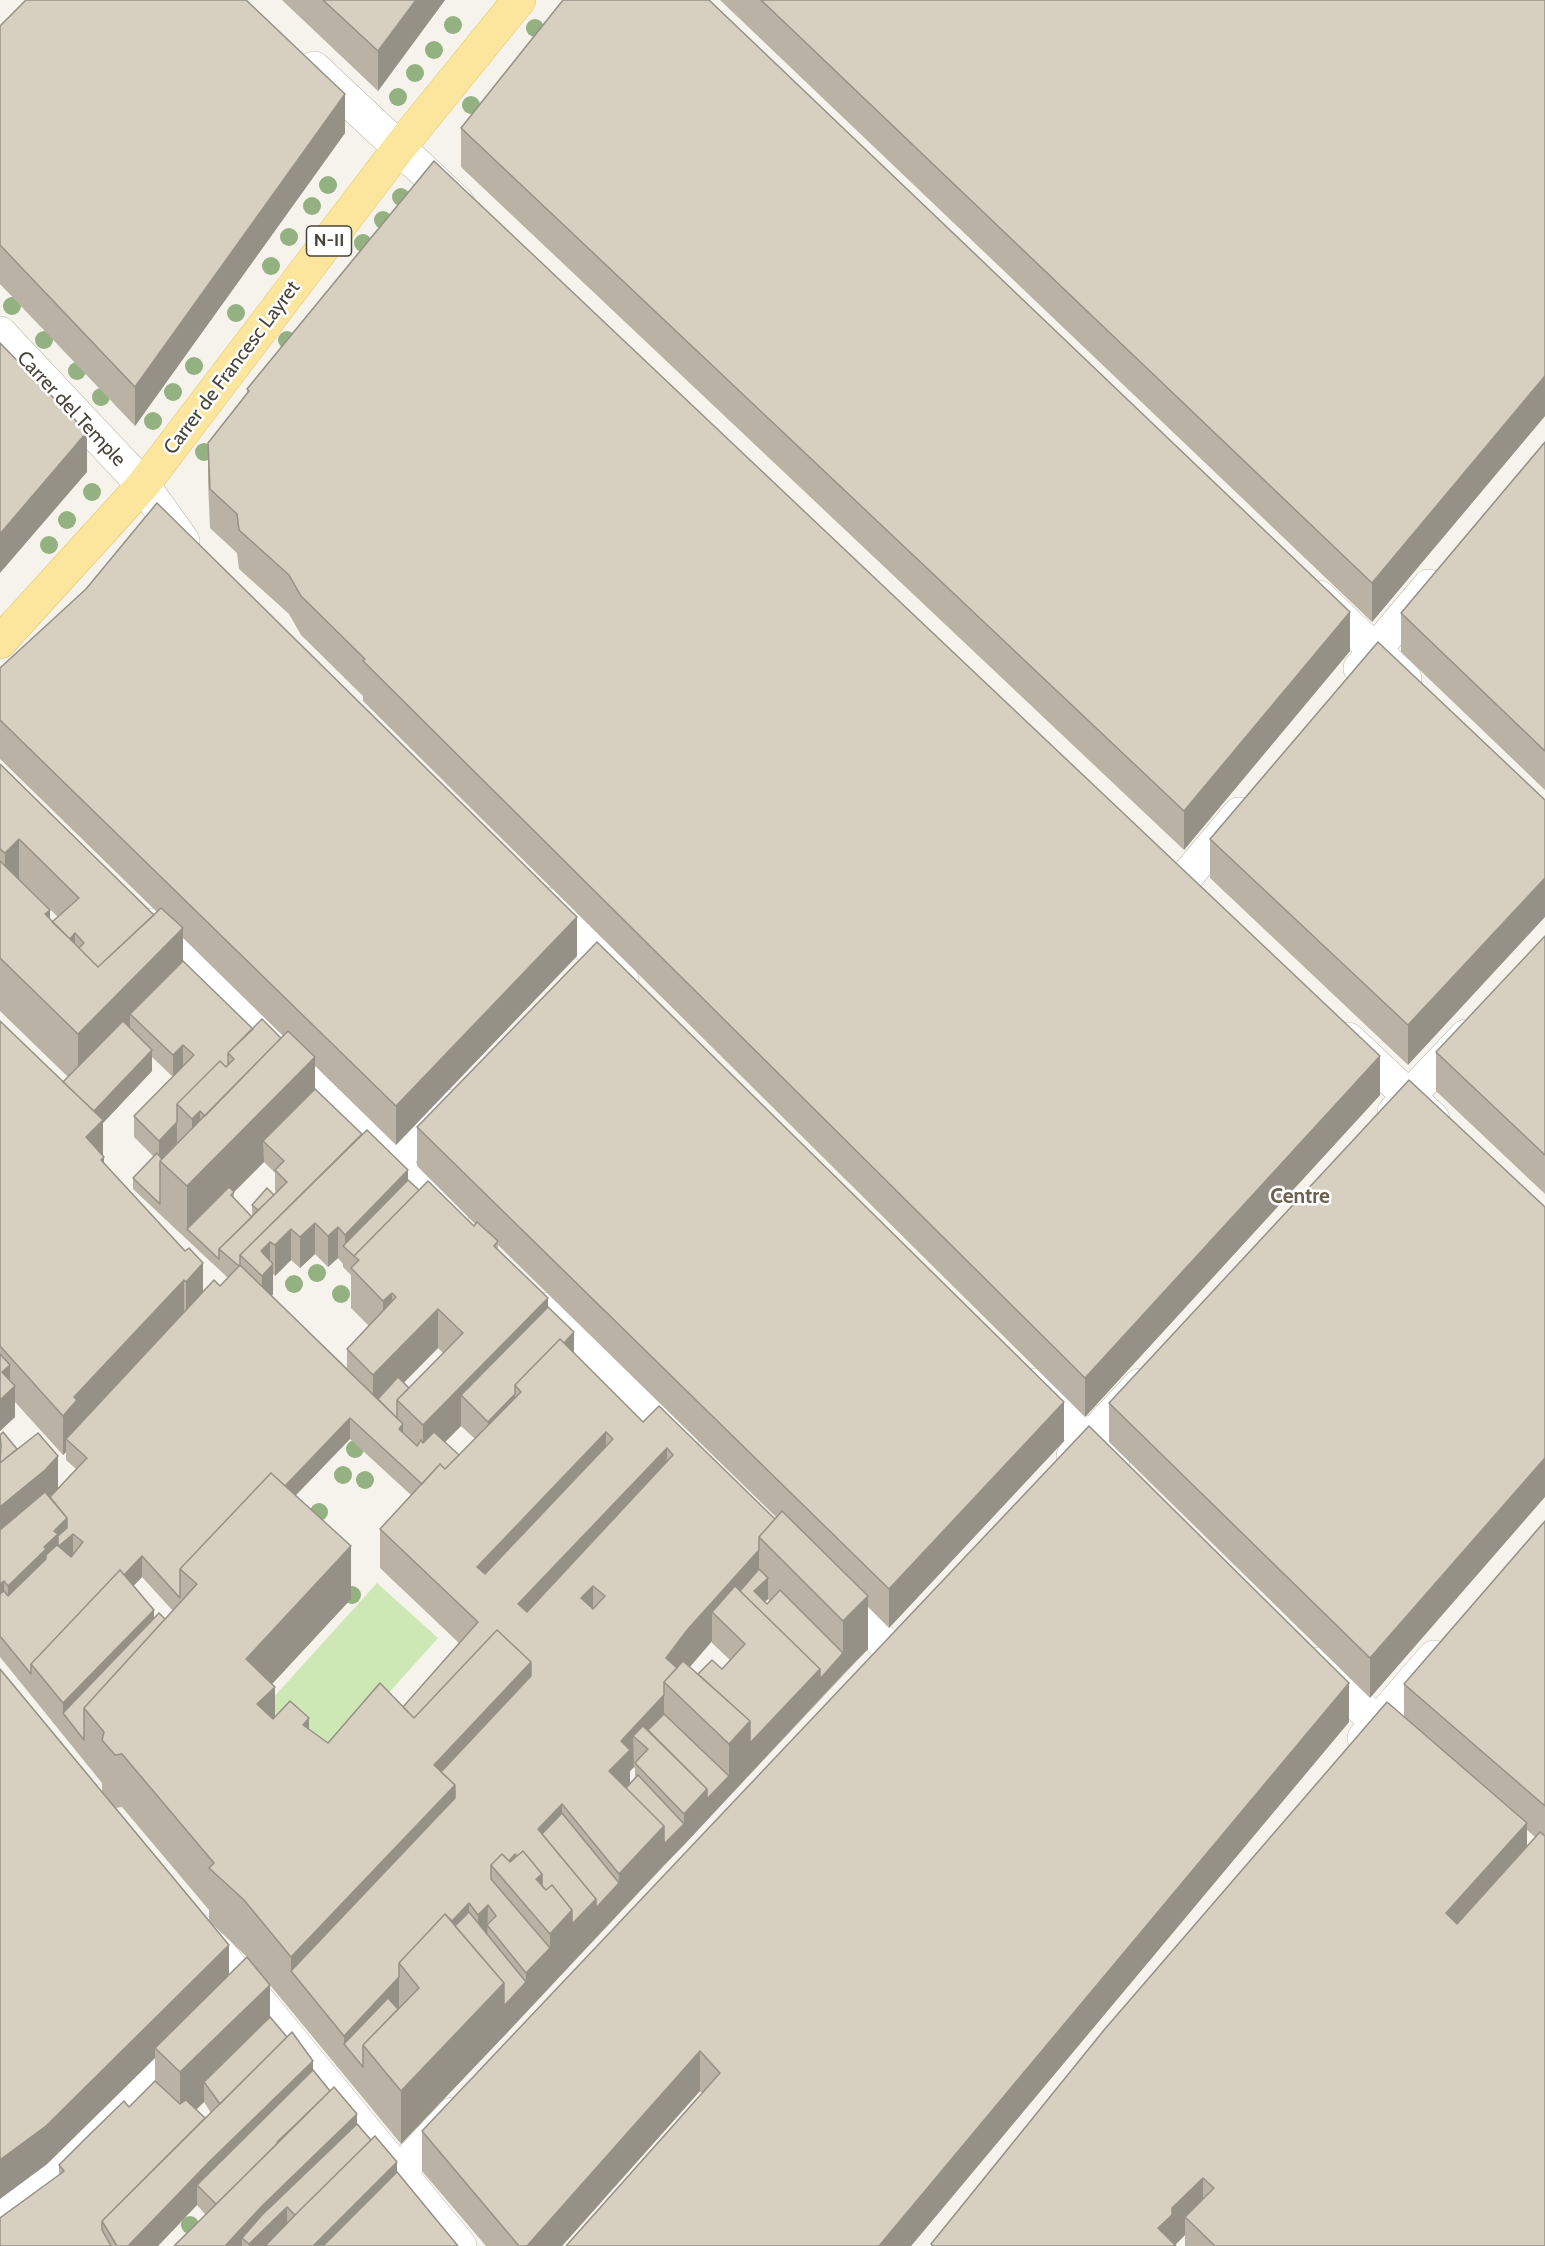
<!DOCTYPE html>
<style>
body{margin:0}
canvas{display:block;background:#f5f3eb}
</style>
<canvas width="1545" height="2246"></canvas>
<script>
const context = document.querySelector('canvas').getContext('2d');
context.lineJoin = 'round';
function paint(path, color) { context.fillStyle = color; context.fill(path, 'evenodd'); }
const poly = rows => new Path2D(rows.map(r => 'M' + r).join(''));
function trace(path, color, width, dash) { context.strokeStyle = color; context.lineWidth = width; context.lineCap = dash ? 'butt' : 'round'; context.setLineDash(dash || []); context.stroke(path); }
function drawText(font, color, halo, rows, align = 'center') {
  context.font = font + ' Cabin,sans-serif'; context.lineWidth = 5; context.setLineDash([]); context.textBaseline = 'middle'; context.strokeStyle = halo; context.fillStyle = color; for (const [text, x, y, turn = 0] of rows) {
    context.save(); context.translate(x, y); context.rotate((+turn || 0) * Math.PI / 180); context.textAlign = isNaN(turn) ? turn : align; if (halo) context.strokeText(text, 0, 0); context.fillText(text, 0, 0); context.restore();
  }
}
const green = poly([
 [377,1583,438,1638,324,1765,262,1710]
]);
const minor = poly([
 [314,68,458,203],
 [0,333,143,485,183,541],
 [1319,597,1405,679],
 [1360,668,1429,586],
 [1182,882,1239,814],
 [546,904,622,980],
 [151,925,452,1221],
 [1348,1039,1433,1119],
 [1394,1112,1466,1036],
 [392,1162,448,1106],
 [543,1309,682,1445],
 [1032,1385,1113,1465],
 [1073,1456,1140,1385],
 [836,1597,891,1650],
 [1317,1664,1377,1723,1408,1745],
 [1364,1738,1434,1657],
 [202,1932,460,2246],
 [399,2172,453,2114],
 [0,2219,50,2182,186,2048]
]);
const major = poly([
 [0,642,143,485,399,148,519,0]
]);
const trees = [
 [453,25],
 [535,28],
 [434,50],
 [415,73],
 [398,97],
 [471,105],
 [328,185],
 [401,197],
 [312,206],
 [383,220],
 [289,237],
 [363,243],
 [271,266],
 [12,306],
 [236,313],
 [44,340],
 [287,340],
 [194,366],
 [77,371],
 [173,392],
 [101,397],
 [153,421],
 [204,452],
 [92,492],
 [67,520],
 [49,545],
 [317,1273],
 [294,1284],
 [341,1294],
 [355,1449],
 [343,1475],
 [365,1480],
 [319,1512],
 [352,1595],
 [190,2225]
];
const wall = poly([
 [282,0,445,0,378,91],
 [720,0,1545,0,1545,416,1372,622],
 [0,26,345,133,135,426,0,284],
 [461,128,1350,651,1184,850,461,167],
 [247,389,1380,1095,1085,1417,363,701,363,696,301,635,289,614,239,569,237,553,210,528,208,482,208,443,247,394],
 [1545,442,1545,790,1401,652,1401,613],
 [0,668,577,956,396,1145,315,1066,315,1089,419,1190,474,1226,475,1224,417,1166,417,1127,1064,1441,889,1628,868,1607,868,1649,504,2036,401,2144,256,1968,270,2017,458,2246,174,2246,206,2215,197,2205,158,2246,0,2246,59,2175,59,2165,129,2107,155,2081,155,2058,46,2165,102,1792,102,1783,0,1657,0,1435,17,1449,58,1488,76,1469,66,1460,66,1452,63,1455,15,1402,15,1417,0,1431,0,1021,63,1082,68,1077,0,1011,0,764,154,915,157,912,0,759],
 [19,879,58,917,52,922,50,919],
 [183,938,283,1036,281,1038,253,1029,183,961],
 [152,1057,173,1077,183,1066,134,1116,134,1137,154,1157,133,1178,133,1189,228,1278,220,1286,203,1292,104,1164,103,1155,103,1123,152,1071],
 [177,1143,177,1144,162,1159,162,1158],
 [264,1162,275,1173,275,1191,276,1192,274,1195,252,1205,252,1217,234,1199,234,1192],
 [498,1245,776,1517,775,1519,643,1422,574,1353,548,1307,498,1249],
 [315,1254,328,1267,338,1258,343,1264,343,1267,351,1275,351,1308,369,1326,347,1349,347,1368,272,1296,273,1294,273,1274,275,1276,291,1260,300,1268],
 [438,1348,443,1353,409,1388,404,1382],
 [461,1426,475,1439,459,1455,445,1442],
 [350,1439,411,1495,380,1529,380,1568,459,1643,403,1707,328,1743,309,1729,275,1717,272,1684,351,1599,296,1495],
 [142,1577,173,1611,165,1619,154,1619,133,1586],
 [768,1599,770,1601,767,1604,765,1602],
 [712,1641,712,1643,730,1660,722,1669,698,1674,690,1667],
 [634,1767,635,1769,635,1777,630,1783,630,1771],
 [122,1807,209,1910,209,1920,115,1808],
 [210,1922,247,1957,229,1974],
 [204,2102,211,2113,205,2118,196,2110],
 [1545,800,1408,1065,1210,878,1210,839],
 [1545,936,1545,1194,1436,1091,1436,1052],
 [1545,1207,1370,1698,1109,1442,1109,1403],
 [1545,1521,1545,2246,1185,2246,1185,2235,1175,2245,1176,2246,931,2246,931,2244,1404,1717,1404,1684],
 [1527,1830,1535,1837,1527,1846],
 [1349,1722,911,2246,566,2246,702,2093,700,2091,562,2246,486,2246,422,2171,422,2131]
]);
const shadedWall = poly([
 [416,0,445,0,378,91,378,51],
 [345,94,345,133,135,426,135,387],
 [1545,376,1545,416,1372,622,1372,583],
 [87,432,87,472,0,573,0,534],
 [1350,612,1350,651,1184,850,1184,811],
 [19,839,19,879,5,893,5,853],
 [1545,878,1545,917,1408,1065,1408,1025],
 [50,910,50,933,45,914],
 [577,917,577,956,396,1145,396,1106],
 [183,928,183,982,130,1014,130,1035,78,1087,78,1034],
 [75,933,75,958,62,945],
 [183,1045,183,1066,173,1077,173,1055],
 [152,1050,152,1071,103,1123,103,1158,104,1157,104,1196,86,1176,85,1121],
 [1380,1056,1380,1095,1085,1417,1085,1378],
 [315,1057,315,1110,263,1141,264,1162,192,1234,187,1229,187,1186],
 [200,1111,200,1151,192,1159,192,1119],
 [177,1122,177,1143,159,1162,159,1141],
 [408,1170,408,1201,345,1248,345,1235],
 [326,1179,291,1229,291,1260,275,1276,275,1245,270,1242,270,1267,273,1264,273,1294,262,1306,262,1276,245,1260],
 [315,1223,315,1254,300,1268,300,1237],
 [338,1227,338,1258,328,1267,328,1236],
 [203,1263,203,1302,186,1321,186,1282],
 [184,1280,184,1319,66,1439,66,1452,63,1455,63,1416,74,1397],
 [392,1293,392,1332,383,1340,383,1301],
 [548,1298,548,1337,461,1395,461,1426,423,1464,423,1425],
 [438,1309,438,1348,377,1410,373,1406,373,1375],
 [574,1332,574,1363,519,1390],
 [10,1365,10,1391,15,1386,15,1417,0,1431,0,1400,2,1372],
 [515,1394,515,1424,488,1452,488,1422],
 [1064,1402,1064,1441,889,1628,889,1589],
 [350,1418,350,1439,269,1523,269,1502],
 [403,1424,403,1445,399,1429],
 [606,1432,606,1471,477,1606,477,1567],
 [667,1448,667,1487,518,1643,518,1604],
 [58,1456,58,1509,0,1561,0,1477],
 [1545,1458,1545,1497,1370,1698,1370,1658],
 [67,1518,73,1534,73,1555,59,1567,59,1546,58,1544,58,1565,8,1617,8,1586,44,1547,54,1531],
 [351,1546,351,1599,246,1712,246,1659],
 [759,1550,759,1586,768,1578,768,1599,754,1612,712,1612,712,1641,682,1676,666,1658,688,1629],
 [142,1556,142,1577,44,1680,35,1669],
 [4,1581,4,1612,0,1615,0,1584],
 [593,1586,593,1625,581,1598],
 [868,1596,868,1649,843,1674,843,1621],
 [154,1610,154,1641,84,1708,63,1713,63,1703],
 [843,1653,843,1674,684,1845,684,1814,707,1789,729,1776,729,1744,750,1721],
 [531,1662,531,1715,455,1838,291,1971,291,1957,434,1765],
 [1349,1683,1349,1722,911,2246,879,2246],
 [275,1687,275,1740,257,1704],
 [664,1695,664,1734,633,1736,634,1767,630,1771,630,1789,619,1800,609,1771,621,1741],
 [309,1718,309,1771,303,1725],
 [562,1804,562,1844,552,1854,538,1829],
 [1527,1823,1527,1862,1446,1952,1446,1913],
 [684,1824,684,1845,664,1865,504,2036,504,2006,526,1982,526,1973,550,1948,550,1934,572,1910,596,1899,619,1883,619,1874,664,1826],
 [515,1854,515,1893,497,1873],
 [542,1874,542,1926,536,1879],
 [469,1903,469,1942,419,1988,405,1971],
 [488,1905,487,1946,478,1954,478,1915],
 [229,1945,229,1984,155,2048,155,2058,46,2165,0,2199,0,2160],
 [399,1977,399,2016,344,2044,344,2075,344,2036],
 [504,1983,504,2036,401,2144,401,2091],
 [270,1985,270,2038,204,2082,204,2102,180,2125,180,2072],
 [700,2051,700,2091,562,2246,527,2246],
 [313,2061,313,2091,197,2185,197,2205,158,2246,128,2246,209,2162],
 [357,2114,357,2145,287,2207,287,2228,269,2246,249,2246,249,2244,242,2238,242,2246,225,2246,262,2206],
 [397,2162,397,2193,344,2246,313,2246],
 [1203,2178,1203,2217,1185,2217,1185,2235,1174,2246,1158,2228,1172,2208]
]);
const building = poly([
 [26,0,246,0,345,94,135,387,0,245,0,26,26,0],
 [323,0,416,0,378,51,323,0],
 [563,0,709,0,1350,612,1184,811,461,128,563,0],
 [761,0,1545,0,1545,376,1372,583,761,0],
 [434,161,1380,1056,1085,1378,363,661,365,659,301,596,289,575,239,530,237,514,210,489,208,443,249,391,247,389,434,161],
 [0,343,87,432,0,534,0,343],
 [1545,442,1545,751,1401,613,1545,442],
 [157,503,577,917,396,1106,0,720,0,668,86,589,157,503],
 [1378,642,1545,800,1545,878,1408,1025,1210,839,1378,642],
 [0,764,154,915,98,967,79,948,84,943,75,933,70,939,52,922,79,898,19,839,5,853,0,849,0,764],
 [0,861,50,910,45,914,98,967,161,908,183,928,78,1034,0,958,0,861],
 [1545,936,1545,1155,1436,1052,1545,936],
 [597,942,1064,1402,889,1589,417,1127,597,942],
 [183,961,253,1029,228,1053,228,1065,226,1067,220,1061,177,1104,177,1122,159,1141,134,1116,194,1055,183,1045,173,1055,130,1014,183,961],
 [262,1019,281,1038,205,1116,200,1111,192,1119,177,1104,220,1061,226,1067,234,1059,228,1053,262,1019],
 [0,1021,103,1120,86,1137,104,1157,101,1160,185,1251,189,1248,203,1263,186,1282,184,1280,74,1397,77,1400,63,1416,0,1346,0,1021],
 [123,1021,152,1050,94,1111,63,1082,123,1021],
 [288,1031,315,1057,187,1186,160,1161,288,1031],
 [1409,1080,1545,1207,1545,1458,1370,1658,1109,1403,1409,1080],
 [315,1089,362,1134,240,1255,240,1264,239,1266,219,1249,287,1182,275,1170,284,1161,263,1141,315,1089],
 [367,1130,408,1170,345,1235,338,1227,328,1236,315,1223,300,1237,291,1229,275,1245,270,1242,261,1251,273,1264,262,1276,240,1255,367,1130],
 [157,1153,162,1159,160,1161,160,1204,133,1178,157,1153],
 [408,1180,419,1190,354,1256,343,1246,408,1180],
 [428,1181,474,1226,477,1222,498,1241,494,1246,548,1298,423,1425,397,1400,463,1333,438,1309,373,1375,347,1349,396,1297,392,1293,383,1301,351,1268,359,1260,354,1256,428,1181],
 [229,1187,234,1192,231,1195,252,1217,219,1249,219,1259,187,1229,229,1187],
 [267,1188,274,1195,255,1213,258,1210,252,1205,267,1188],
 [240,1265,403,1424,399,1429,417,1446,421,1440,423,1443,434,1432,459,1455,445,1469,440,1464,422,1484,350,1418,285,1486,271,1473,180,1569,180,1598,142,1556,124,1575,120,1570,31,1664,31,1674,0,1636,0,1594,4,1591,8,1596,46,1559,46,1555,57,1545,71,1557,83,1542,73,1534,59,1546,58,1544,58,1536,67,1528,67,1518,50,1497,87,1458,66,1439,214,1280,220,1286,240,1265],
 [548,1307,574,1332,564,1343,560,1339,515,1385,515,1394,488,1422,461,1395,548,1307],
 [560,1339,643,1422,659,1406,775,1519,759,1537,759,1550,688,1629,666,1658,677,1668,664,1682,664,1695,621,1741,630,1750,609,1771,664,1826,619,1874,562,1804,538,1829,596,1899,572,1924,572,1910,552,1885,546,1890,542,1886,542,1874,523,1851,517,1856,515,1854,509,1861,502,1854,491,1865,491,1879,550,1948,526,1973,487,1925,496,1916,488,1905,478,1915,469,1903,452,1921,445,1914,399,1963,399,1977,344,2036,291,1971,455,1798,455,1785,441,1772,531,1676,531,1662,497,1630,414,1718,403,1707,478,1622,380,1529,440,1464,445,1469,521,1392,515,1385,560,1339],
 [606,1432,613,1439,485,1574,477,1567,606,1432],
 [667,1448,673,1455,527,1612,518,1604,667,1448],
 [593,1586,605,1596,593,1609,581,1598,593,1586],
 [0,1354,10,1365,2,1372,15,1386,0,1400,0,1354],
 [398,1377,409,1388,397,1400,397,1418,378,1399,398,1377],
 [1089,1426,1349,1683,879,2246,566,2246,720,2073,700,2051,527,2246,519,2246,422,2131,1089,1426],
 [3,1432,17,1449,0,1463,1,1446,0,1435,3,1432],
 [38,1433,58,1456,45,1470,0,1507,0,1463,38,1433],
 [271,1473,351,1546,246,1659,275,1687,257,1704,273,1719,290,1701,309,1718,303,1725,328,1743,380,1683,414,1718,497,1630,531,1662,434,1765,455,1785,291,1957,244,1900,209,1868,214,1863,122,1754,115,1755,102,1740,104,1732,84,1708,197,1584,180,1569,271,1473],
 [45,1492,67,1518,54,1531,58,1534,44,1547,46,1549,8,1586,4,1581,0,1584,0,1530,45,1492],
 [782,1511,868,1596,843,1621,759,1537,782,1511],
 [1545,1521,1545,1806,1404,1684,1545,1521],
 [759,1569,768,1578,754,1591,767,1604,780,1590,843,1653,820,1679,820,1669,740,1591,759,1569],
 [120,1570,154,1610,63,1703,31,1664,120,1570],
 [735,1586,820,1669,750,1743,750,1721,698,1674,712,1660,722,1669,745,1644,712,1612,735,1586],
 [159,1613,165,1619,84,1708,84,1740,63,1713,159,1613],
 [683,1661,750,1721,729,1744,664,1682,683,1661],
 [0,1669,229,1945,46,2126,0,2160,0,1669],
 [1387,1702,1527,1823,1446,1913,1457,1924,1540,1832,1545,1836,1545,2246,1215,2246,1185,2217,1214,2188,1203,2178,1172,2208,1172,2215,1158,2228,1176,2246,933,2246,931,2244,1104,2030,1387,1702],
 [664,1714,729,1776,707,1799,707,1789,648,1730,664,1714],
 [643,1726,707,1789,684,1814,635,1763,648,1749,633,1736,643,1726],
 [638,1775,684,1824,664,1844,664,1826,626,1788,638,1775],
 [562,1813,619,1883,596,1908,596,1899,542,1834,562,1813],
 [523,1851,542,1874,536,1879,546,1890,552,1885,572,1910,550,1934,491,1865,502,1854,510,1862,523,1851],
 [469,1912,526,1982,504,2006,504,1983,455,1926,469,1912],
 [445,1914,504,1983,401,2091,363,2045,419,1988,399,1963,445,1914],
 [247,1957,270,1985,180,2072,155,2048,247,1957],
 [388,1998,398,2009,363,2045,363,2067,344,2044,388,1998],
 [270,2017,287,2037,220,2104,204,2082,270,2017],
 [292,2032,313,2061,209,2162,128,2246,117,2246,102,2221,292,2032],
 [313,2070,330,2091,295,2125,277,2142,278,2143,216,2204,197,2185,313,2070],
 [155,2081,180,2104,186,2100,205,2118,102,2221,102,2230,111,2246,0,2246,0,2218,63,2172,64,2171,59,2165,85,2139,124,2101,129,2107,155,2081],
 [334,2087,357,2114,262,2206,225,2246,174,2246,334,2087],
 [357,2124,371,2140,295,2215,287,2207,249,2244,242,2238,262,2215,357,2124],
 [375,2136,397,2162,313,2246,265,2246,300,2210,375,2136],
 [397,2172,458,2246,323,2246,397,2172]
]);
const shields = [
 [329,241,45]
];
const shieldNames = [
 ["N-II",329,241]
];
const streetNames = [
 ["Carrer de Francesc Layret",232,368,-53],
 ["Carrer del Temple",71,409,47]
];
const neighbourhoodNames = [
 ["Centre",1300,1197]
];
paint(green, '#cee8b5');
trace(minor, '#c1bbad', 34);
trace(major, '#e2c56c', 34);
trace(minor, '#fff', 33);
trace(major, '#fce69d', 33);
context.fillStyle = '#94b182';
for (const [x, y] of trees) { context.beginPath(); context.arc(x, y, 9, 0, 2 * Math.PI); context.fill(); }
paint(wall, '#b9b2a5');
paint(shadedWall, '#969186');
paint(building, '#d7cfc0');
trace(building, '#969186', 1.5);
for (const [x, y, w] of shields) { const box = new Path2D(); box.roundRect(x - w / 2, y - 15, w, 30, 4.5); context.fillStyle = '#fff'; context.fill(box); trace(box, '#494439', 1.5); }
drawText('bold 18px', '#494439', null, shieldNames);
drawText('20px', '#494439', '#fff', streetNames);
drawText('bold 21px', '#6c6250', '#fff', neighbourhoodNames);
</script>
